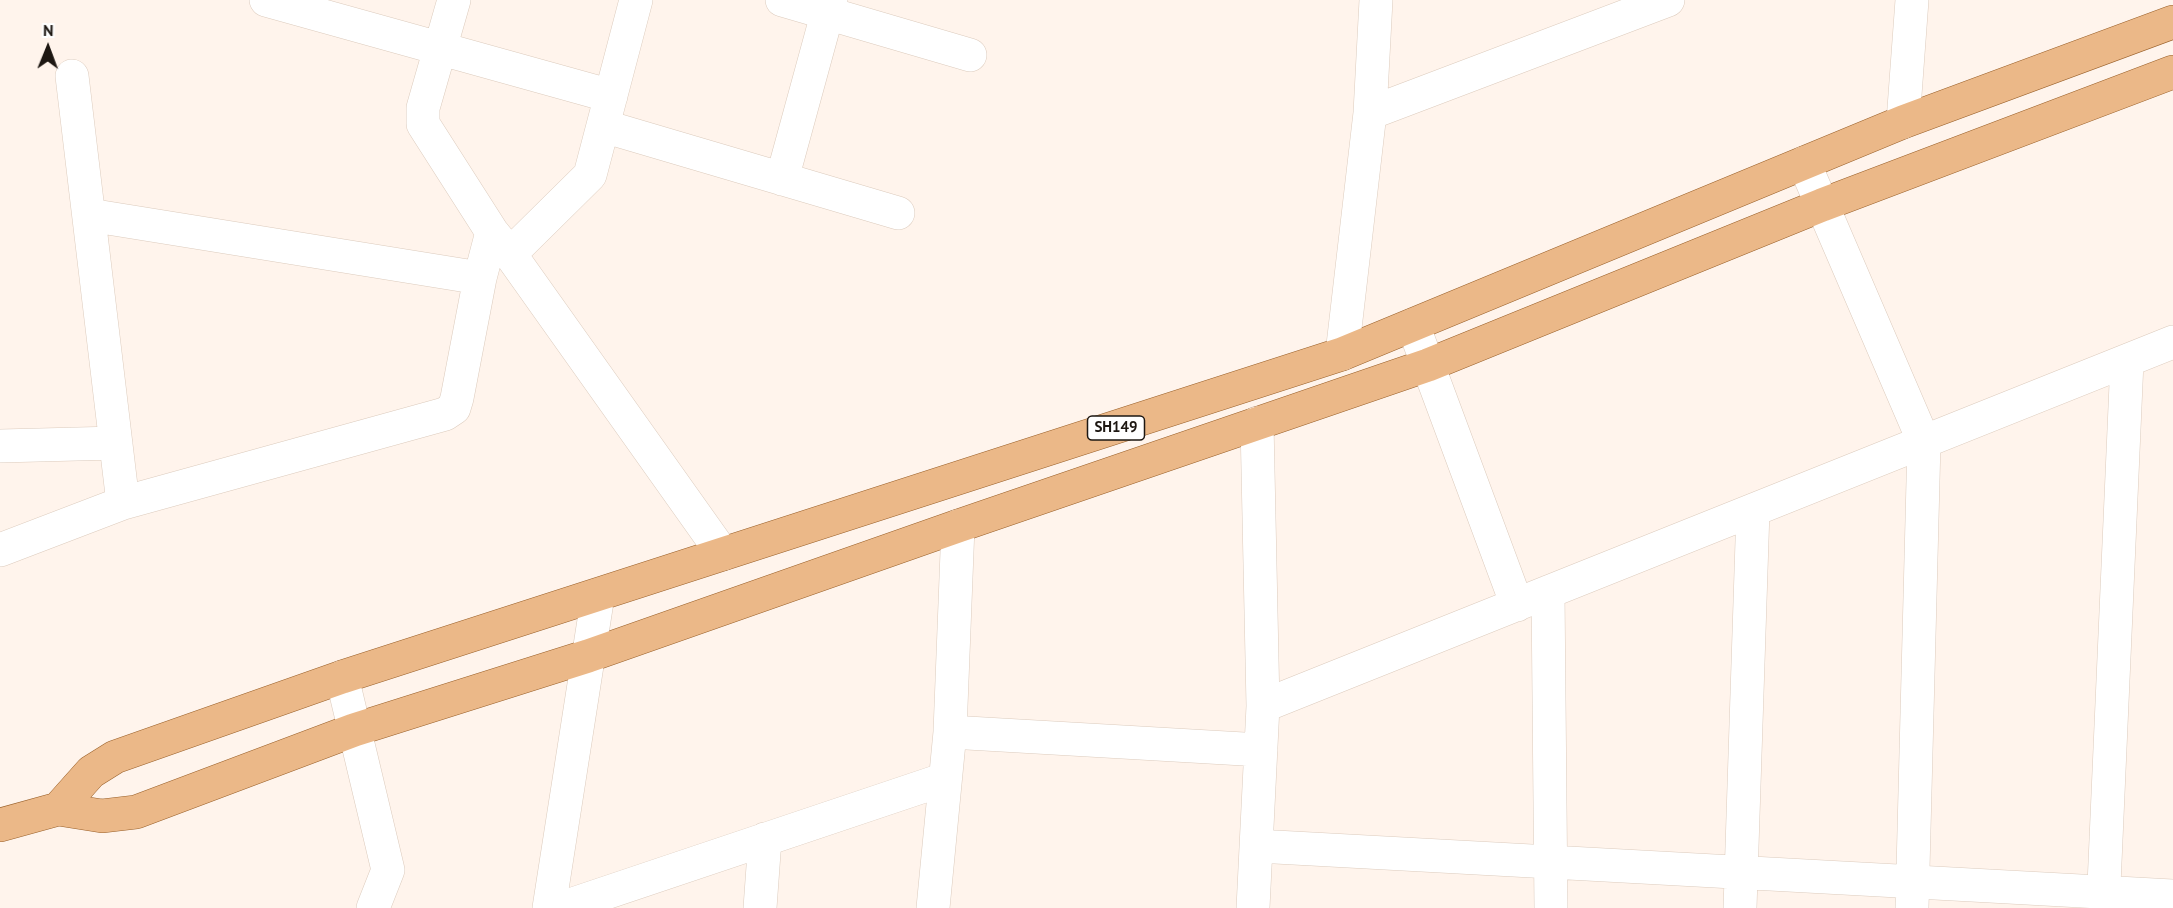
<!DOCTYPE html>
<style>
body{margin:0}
#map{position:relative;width:2173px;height:908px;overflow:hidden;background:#fff4ec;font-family:"PT Sans",sans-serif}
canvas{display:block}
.north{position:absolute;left:18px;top:18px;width:60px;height:60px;-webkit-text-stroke:4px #fff;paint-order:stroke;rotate:1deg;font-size:16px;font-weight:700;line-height:24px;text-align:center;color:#1d1712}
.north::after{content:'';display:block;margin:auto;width:21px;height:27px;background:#1d1712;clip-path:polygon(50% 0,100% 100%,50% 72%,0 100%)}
</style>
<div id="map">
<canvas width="2173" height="908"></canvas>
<div class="north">N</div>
</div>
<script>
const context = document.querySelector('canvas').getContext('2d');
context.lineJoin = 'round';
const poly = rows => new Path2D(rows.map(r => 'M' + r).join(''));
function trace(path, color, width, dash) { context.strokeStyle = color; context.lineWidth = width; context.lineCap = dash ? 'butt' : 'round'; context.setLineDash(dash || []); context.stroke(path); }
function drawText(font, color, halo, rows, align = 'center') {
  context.font = font + ' "PT Sans",sans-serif'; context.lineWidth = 4.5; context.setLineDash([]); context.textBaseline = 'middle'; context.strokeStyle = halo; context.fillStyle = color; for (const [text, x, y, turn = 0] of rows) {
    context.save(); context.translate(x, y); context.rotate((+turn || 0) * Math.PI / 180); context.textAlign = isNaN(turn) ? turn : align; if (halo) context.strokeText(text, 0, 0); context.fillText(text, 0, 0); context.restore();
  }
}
const street = poly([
 [266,0,611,96],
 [454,0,423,108,423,124,492,232,510,254,723,554],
 [782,0,970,55],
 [72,76,123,503],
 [1370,113,1668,0],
 [1903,122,1912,0],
 [603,126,898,213],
 [1804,163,1924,442,1912,908],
 [782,179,831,0],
 [89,215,480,278],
 [510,254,590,175,636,0],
 [1413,325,1517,605],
 [1342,354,1370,113,1376,0],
 [0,446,116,443],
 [0,550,123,503,445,414,454,408,457,398,480,278,492,232],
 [1548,592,1551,908],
 [342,677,388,870,373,908],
 [1263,706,2173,342],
 [950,732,1261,750],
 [1257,846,2173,896],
 [549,908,598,595],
 [561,908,945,779],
 [760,908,765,839],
 [933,908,950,732,958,526],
 [1253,908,1263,706,1257,423],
 [1740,908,1753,510],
 [2103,908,2127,361]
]);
const primary = poly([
 [58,809,91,772,115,757,342,677,1342,354,1903,122,2173,22],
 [0,825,58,809,102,816,136,812,354,730,588,656,958,526,1428,365,1822,205,2173,72]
]);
const shields = [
 [1116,428,57]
];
const shieldNames = [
 ["SH149",1116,428]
];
trace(street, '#dccbbd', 34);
trace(primary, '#9a612b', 34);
trace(street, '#fff', 33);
trace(primary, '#ebb888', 33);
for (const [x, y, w] of shields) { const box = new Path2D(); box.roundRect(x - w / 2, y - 12, w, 24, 4.5); context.fillStyle = '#fff'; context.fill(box); trace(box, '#1d1712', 1.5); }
drawText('bold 15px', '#1d1712', null, shieldNames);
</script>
